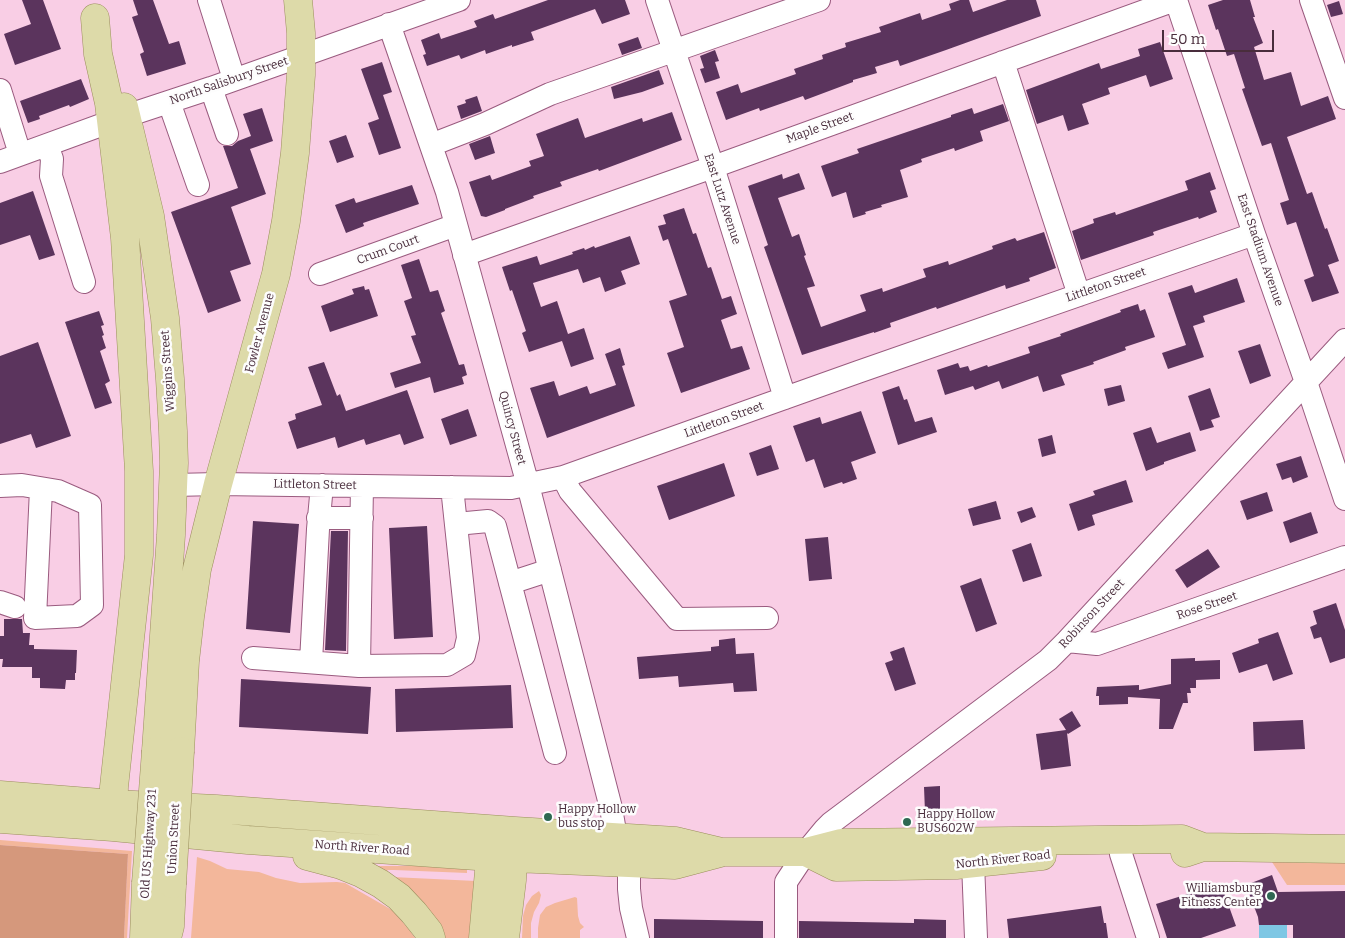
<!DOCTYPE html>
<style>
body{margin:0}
#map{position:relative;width:1345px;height:938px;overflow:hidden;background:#f9cee5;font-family:Bitter,serif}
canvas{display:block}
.scale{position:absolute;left:1162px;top:30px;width:112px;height:22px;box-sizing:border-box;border:2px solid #492d3c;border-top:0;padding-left:6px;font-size:15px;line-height:18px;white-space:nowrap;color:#492d3c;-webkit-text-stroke:4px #fdfdfd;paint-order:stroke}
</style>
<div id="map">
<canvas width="1345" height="938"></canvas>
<div class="scale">50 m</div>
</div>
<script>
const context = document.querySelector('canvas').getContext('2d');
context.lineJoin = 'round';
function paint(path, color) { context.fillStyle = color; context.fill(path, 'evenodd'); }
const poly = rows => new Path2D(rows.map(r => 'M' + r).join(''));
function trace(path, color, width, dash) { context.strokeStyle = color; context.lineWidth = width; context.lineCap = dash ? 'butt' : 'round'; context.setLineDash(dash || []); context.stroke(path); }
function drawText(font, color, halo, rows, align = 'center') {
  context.font = font + ' Bitter,serif'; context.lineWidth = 5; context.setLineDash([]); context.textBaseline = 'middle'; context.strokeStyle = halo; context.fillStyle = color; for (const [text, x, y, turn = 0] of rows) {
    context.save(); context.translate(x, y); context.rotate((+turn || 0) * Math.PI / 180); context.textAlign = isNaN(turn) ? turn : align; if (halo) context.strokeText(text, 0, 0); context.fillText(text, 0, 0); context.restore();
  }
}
const green = poly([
 [0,840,132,851,127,938,124,938,128,854,0,845],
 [197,857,210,861,227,869,259,872,276,878,300,883,337,882,345,883,392,910,408,928,415,938,191,938],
 [1272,862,1345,863,1345,885,1287,885],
 [374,866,467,866,467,873,394,870,388,870,385,873],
 [392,877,476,881,470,938,443,938],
 [539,891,541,895,539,903,534,912,531,923,531,938,522,938,523,916,526,905,532,896],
 [575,897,577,898,578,916,580,923,584,927,580,930,580,938,538,938,538,928,540,915,546,907,555,903]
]);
const forest = poly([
 [0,845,128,854,124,938,0,938]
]);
const water = poly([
 [1259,925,1287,925,1287,938,1259,938]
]);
const building = poly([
 [22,0,43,0,61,49,15,65,4,34,31,24],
 [133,0,153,0,169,44,179,41,186,64,147,76,140,54,144,52,132,17,138,15],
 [548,0,625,0,630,14,602,24,595,9,531,32,534,40,512,47,512,45,486,54,485,50,461,59,459,55,427,66,423,55,426,54,421,40,439,33,441,39,477,27,474,21,493,14,495,19],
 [960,0,969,0,973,12,1007,0,1036,0,1041,16,982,37,946,50,900,66,898,60,875,67,877,73,853,80,853,82,805,100,803,96,760,111,759,108,726,120,716,92,738,84,741,93,796,74,794,69,823,59,822,55,846,47,845,43,881,32,879,27,920,13,922,20,951,10,949,4],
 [1223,0,1250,0,1255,17,1253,17,1263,43,1254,47,1264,80,1291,72,1301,106,1328,96,1336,119,1287,137,1307,194,1312,192,1325,229,1327,228,1339,261,1328,265,1339,293,1312,302,1304,280,1314,276,1296,222,1287,225,1280,203,1289,200,1271,143,1262,146,1242,89,1245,88,1234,54,1227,56,1218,29,1216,30,1208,5],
 [1339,1,1343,14,1331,17,1327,5],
 [638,37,642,48,622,55,618,44],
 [1160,42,1173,79,1150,87,1146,75,1108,88,1110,94,1082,104,1089,124,1068,131,1063,115,1037,124,1026,90,1099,63,1101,69,1140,56,1138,49],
 [715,50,719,61,715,62,720,78,705,83,700,69,704,68,700,56],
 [382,62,392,92,383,95,401,148,379,155,368,123,379,119,361,69],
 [659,70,664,84,642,92,614,99,611,87],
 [81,79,89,99,70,107,69,105,39,116,40,119,28,123,20,101],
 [477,96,482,111,461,119,457,106,466,103,465,100],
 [1003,104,1009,121,980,131,983,141,955,151,954,148,921,159,922,162,900,170,908,197,881,205,882,207,865,212,866,214,853,218,846,192,832,197,821,166,859,153,857,149,951,117,951,115,972,108,974,114],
 [262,108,273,141,250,149,266,194,231,207,251,264,230,271,241,301,208,313,171,212,238,188,223,146,232,146,238,141,251,136,243,114],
 [672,112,682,140,599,171,598,169,560,182,562,186,533,196,534,198,505,209,505,210,486,217,481,216,469,182,490,175,492,180,531,166,529,161,544,156,536,134,578,118,585,138,642,118,643,122],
 [346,135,354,157,337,163,329,141],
 [490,136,495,153,475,160,469,144],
 [1210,172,1216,189,1210,191,1217,212,1199,219,1198,217,1153,232,1154,235,1081,260,1072,231,1094,223,1093,219,1115,212,1116,215,1188,190,1185,181],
 [799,173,805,189,778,198,792,237,799,234,806,255,804,256,815,286,807,288,821,327,866,311,860,295,882,288,883,292,926,277,923,269,948,261,949,265,993,249,992,246,1015,238,1017,241,1044,232,1056,268,1029,278,1030,281,1006,289,1005,285,937,309,936,307,890,323,891,327,874,333,874,332,802,355,764,247,768,245,748,186,782,174,783,179],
 [412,185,419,204,363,223,364,226,346,233,335,205,354,198,356,203],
 [33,191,55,255,39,260,30,235,0,245,0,203],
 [684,208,693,234,696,233,708,268,711,267,722,299,731,296,737,314,721,320,731,349,742,346,750,369,681,393,667,353,684,347,669,301,687,295,668,239,663,241,658,226,666,224,663,215],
 [630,236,640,264,621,271,626,284,605,292,600,277,583,283,578,269,533,283,541,307,557,301,568,334,584,328,594,359,571,367,562,341,529,352,522,333,526,331,512,290,510,291,502,267,537,256,540,265,573,254,572,252,584,248,585,250,594,246,595,248],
 [419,259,430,292,438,290,445,311,441,313,459,365,464,364,467,375,462,377,464,384,434,393,430,377,395,388,390,373,421,363,411,336,416,335,404,301,412,298,401,265],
 [1237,278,1245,302,1203,316,1205,322,1193,326,1204,357,1168,369,1162,353,1186,345,1168,293,1192,285,1195,293],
 [364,286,365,290,369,289,378,316,330,332,321,306,351,295,354,294,352,289],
 [1138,304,1140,311,1145,309,1155,337,1125,347,1126,350,1093,362,1094,364,1061,375,1065,385,1043,392,1038,376,1002,389,999,381,975,390,973,386,945,395,937,370,958,363,960,368,968,366,970,371,987,365,988,367,1030,353,1028,347,1061,336,1060,334,1121,312,1120,310],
 [99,311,104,325,101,326,104,335,102,336,106,348,100,351,110,381,105,384,112,403,95,409,65,322],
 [38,342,71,436,36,448,31,434,0,444,0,356],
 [1260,344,1271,376,1250,384,1238,351],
 [620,348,625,365,622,366,635,406,547,438,530,388,554,381,559,396,587,386,590,394,616,385,605,354],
 [324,362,337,396,340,394,346,411,407,390,424,438,404,445,400,434,366,445,364,439,338,448,335,437,297,449,288,422,296,419,295,414,322,405,308,367],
 [1121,385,1125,401,1108,406,1104,389],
 [899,386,904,400,907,399,915,422,932,417,937,432,898,445,882,392],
 [1210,388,1220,417,1211,420,1214,427,1200,431,1188,396],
 [468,409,477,436,450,445,441,419],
 [861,411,876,453,851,462,857,479,843,484,842,482,824,488,814,459,806,462,793,426,820,417,822,424],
 [1151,427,1157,443,1190,432,1196,451,1164,462,1164,464,1146,471,1133,433],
 [1052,435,1056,453,1042,457,1038,439],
 [771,445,779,469,757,476,749,453],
 [1301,456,1308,477,1293,483,1291,477,1282,480,1276,464],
 [724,463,735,496,669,520,657,486],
 [1126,480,1133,502,1092,515,1095,525,1078,531,1069,504,1095,495,1093,491],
 [1267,492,1273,511,1247,520,1240,501],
 [996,501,1001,519,973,526,968,509],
 [1032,507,1036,517,1021,523,1017,512],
 [1311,512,1318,533,1290,543,1283,522],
 [253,521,299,524,290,633,246,629],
 [427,526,433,637,394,639,389,528],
 [331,531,348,531,346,651,325,650],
 [828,537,832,579,809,581,805,539],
 [1031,543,1042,576,1023,582,1012,550],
 [1208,549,1220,567,1187,588,1175,570],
 [981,578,997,624,976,632,960,586],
 [1336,603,1345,630,1345,658,1330,663,1321,637,1314,639,1310,627,1317,624,1313,611],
 [4,619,22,619,23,633,30,633,29,645,34,645,34,649,77,650,76,673,75,673,75,680,66,680,65,689,40,688,40,678,32,678,32,667,2,667,3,659,0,659,0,636,4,636],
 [1278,632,1293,674,1273,681,1267,664,1239,673,1232,653,1259,643,1258,639],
 [735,638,736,654,754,653,757,691,734,692,733,683,679,687,678,676,639,679,637,657,711,651,711,647,719,646,719,640],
 [904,647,916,684,895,691,885,663,893,660,890,652],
 [1195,658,1195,661,1220,660,1220,679,1196,680,1196,688,1190,688,1191,693,1187,693,1188,703,1183,703,1173,729,1159,729,1160,699,1128,697,1128,704,1099,705,1099,696,1096,696,1097,687,1139,685,1139,690,1171,684,1171,659],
 [241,679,371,687,368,734,239,727],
 [511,685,513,728,396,732,395,689],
 [1072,711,1081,726,1068,734,1067,733,1071,766,1041,770,1036,734,1066,730,1059,719],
 [1303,720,1305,749,1254,751,1253,722],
 [940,786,940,812,925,812,924,787],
 [1272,875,1278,892,1345,891,1345,938,1293,938,1293,925,1259,925,1258,917,1246,885],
 [1221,884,1236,926,1201,938,1167,938,1156,904,1191,893,1192,895],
 [1101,906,1104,923,1106,923,1108,938,1009,938,1007,919],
 [654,919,763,921,763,938,654,938],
 [914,919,946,920,946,938,799,938,799,921,914,923]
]);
const minor = poly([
 [209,0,234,79],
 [657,0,713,167,785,398],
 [1176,0,1254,234,1306,382,1345,499],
 [1311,0,1345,98],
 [389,24,447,192,528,485,611,808,616,837],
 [1003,62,1079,295],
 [211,88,227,134],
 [0,90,20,154],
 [169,102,198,185],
 [47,145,52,159,51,176,84,282],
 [431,145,485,124,550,94,819,0],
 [0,162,126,116,211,88,459,0],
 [464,255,713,167,1175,0],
 [320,274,456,225],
 [563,477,570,491,677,619,767,618],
 [173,485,218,484,511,488,563,477,858,372,1254,234],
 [0,486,22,485,58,491,90,505,92,605,77,616,35,618,41,489],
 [318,518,362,518],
 [456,524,488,521,495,526,555,753],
 [510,583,550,570],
 [0,602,15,607],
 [1067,641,1097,644,1345,557],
 [253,658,359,666,447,665,464,655,468,638,452,487],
 [311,662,318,529,322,485],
 [359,666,362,486],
 [1121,854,1148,938],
 [629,863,629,889,631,908,638,938],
 [973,863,976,938],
 [786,938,786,882,806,852,825,829,831,823,1048,660,1067,641,1345,340]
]);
const major = poly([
 [95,18,98,54,109,103,125,238,139,471,139,555,114,787,113,827],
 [124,107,150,216,157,264,165,318,170,379,173,431,174,463,171,535,156,751],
 [180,751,185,661,190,617,197,569,218,484,276,274,286,221,295,153,301,75,301,33,298,0],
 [0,795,114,804,216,809,515,831,676,841,722,852,806,852,841,843,1182,839,1203,847],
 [0,819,113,827,248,840,491,857,675,865,720,853],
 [806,852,836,867,956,865,1042,856],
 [1185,853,1203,847,1345,849],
 [307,856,341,865,361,873,381,884,399,897,414,913,429,932,431,938],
 [144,938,146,883],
 [167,938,170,926,172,884],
 [483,938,492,838],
 [505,938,512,880,514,840]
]);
const majorBridge = poly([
 [146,883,156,751],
 [172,884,180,751]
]);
const markers = [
 [548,817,5,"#2e6852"],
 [907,822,5,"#2e6852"],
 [1271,896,5,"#2e6852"]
];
const streetNames = [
 ["North Salisbury Street",229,81,-19],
 ["Maple Street",820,128,-20],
 ["East Lutz Avenue",722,199,72],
 ["Crum Court",388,250,-20],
 ["East Stadium Avenue",1260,250,71],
 ["Littleton Street",1106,285,-19],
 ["Fowler Avenue",260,333,-75],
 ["Wiggins Street",168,371,-94],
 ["Littleton Street",724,420,-20],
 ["Quincy Street",512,428,75],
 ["Littleton Street",315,485,1],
 ["Rose Street",1207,606,-19],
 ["Robinson Street",1092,614,-47],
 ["Union Street",174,839,-87],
 ["Old US Highway 231",149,844,-86],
 ["North River Road",362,848,4],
 ["North River Road",1003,860,-6]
];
const poiNames = [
 ["Happy Hollow",558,810],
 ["bus stop",558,824],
 ["Happy Hollow",917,815],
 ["BUS602W",917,829],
 ["Williamsburg",1261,889,"right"],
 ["Fitness Center",1261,903,"right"]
];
paint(green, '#f3b79b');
paint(forest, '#d5987c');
paint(water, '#7ec7e4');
paint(building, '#5b345d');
trace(minor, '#9a5b7f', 24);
trace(major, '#9b8e5d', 29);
trace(minor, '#fff', 22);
trace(major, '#dddaa9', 28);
trace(majorBridge, '#9b8e5d', 29, []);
trace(majorBridge, '#dddaa9', 28);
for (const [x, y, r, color] of markers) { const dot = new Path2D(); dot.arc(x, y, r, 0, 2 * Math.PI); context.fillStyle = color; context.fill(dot); trace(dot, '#fdfdfd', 2); }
drawText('12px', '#492d3c', '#fdfdfd', streetNames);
drawText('12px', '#492d3c', '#fdfdfd', poiNames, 'left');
</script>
